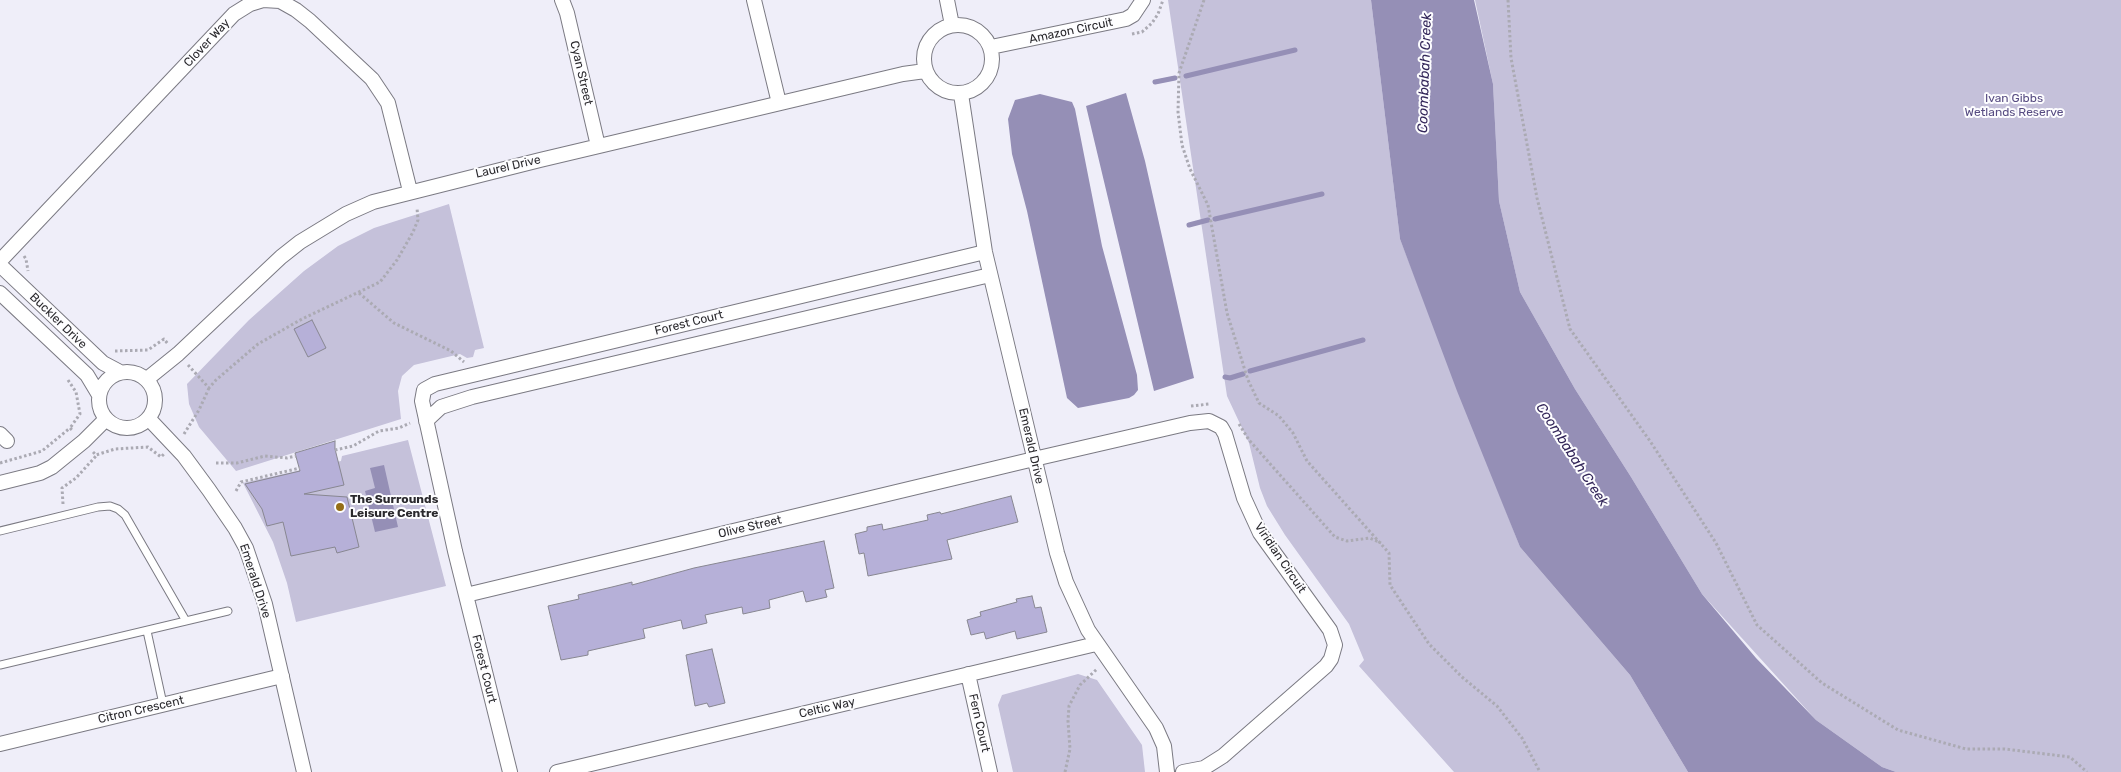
<!DOCTYPE html>
<style>
body{margin:0}
canvas{display:block;background:#efeef9}
</style>
<canvas width="2121" height="772"></canvas>
<script>
const context = document.querySelector('canvas').getContext('2d');
context.lineJoin = 'round';
function paint(path, color) { context.fillStyle = color; context.fill(path, 'evenodd'); }
const poly = rows => new Path2D(rows.map(r => 'M' + r).join(''));
function trace(path, color, width, dash) { context.strokeStyle = color; context.lineWidth = width; context.lineCap = dash ? 'butt' : 'round'; context.setLineDash(dash || []); context.stroke(path); }
function drawText(font, color, halo, rows, align = 'center') {
  context.font = font + ' Rubik,sans-serif'; context.lineWidth = 4; context.setLineDash([]); context.textBaseline = 'middle'; context.strokeStyle = halo; context.fillStyle = color; for (const [text, x, y, turn = 0] of rows) {
    context.save(); context.translate(x, y); context.rotate((+turn || 0) * Math.PI / 180); context.textAlign = isNaN(turn) ? turn : align; if (halo) context.strokeText(text, 0, 0); context.fillText(text, 0, 0); context.restore();
  }
}
const green = poly([
 [1168,0,1371,0,1400,239,1520,547,1630,675,1688,772,1454,772,1359,666,1364,660,1349,624,1285,535,1267,506,1260,488,1249,443,1227,396],
 [1475,0,2121,0,2121,772,1896,772,1882,767,1816,720,1702,594,1631,477,1575,389,1520,292,1499,201,1493,84],
 [449,204,484,348,475,350,473,357,467,358,460,354,414,365,402,376,398,391,401,419,236,471,199,427,189,404,187,384,249,320,304,271,338,246,374,228],
 [408,440,446,586,296,622,287,583,273,542,243,483,341,461,342,456],
 [1078,674,1097,680,1142,745,1145,772,1013,772,998,705,1002,695]
]);
const water = poly([
 [1371,0,1474,0,1493,84,1499,201,1520,292,1575,389,1631,477,1702,594,1756,658,1816,720,1882,767,1896,772,1688,772,1630,675,1520,547,1457,391,1400,239],
 [1126,93,1145,161,1194,378,1154,391,1086,106],
 [1040,94,1072,102,1075,109,1102,246,1137,375,1138,390,1134,395,1129,398,1078,408,1067,398,1027,211,1012,154,1008,119,1015,100],
 [384,465,398,527,375,532,365,491,375,488,370,468]
]);
const stream = poly([
 [1186,76,1295,50],
 [1155,82,1175,78],
 [1215,219,1322,194],
 [1189,225,1208,220],
 [1250,371,1363,340],
 [1225,377,1230,378,1243,374]
]);
const building = poly([
 [312,320,326,348,308,357,294,329,312,320],
 [335,441,335,449,344,485,304,494,347,497,359,547,337,553,335,547,291,556,283,522,267,526,262,509,245,484,300,471,295,453,335,441],
 [1011,496,1018,522,947,540,952,559,868,576,864,553,859,554,855,534,867,531,867,527,882,524,883,530,928,520,927,515,940,512,941,514,1011,496],
 [824,541,834,588,825,590,827,597,806,602,803,591,769,600,770,608,743,614,742,607,705,615,707,623,683,629,681,620,643,629,645,638,588,651,588,655,561,660,548,606,579,599,578,595,612,587,632,582,632,585,694,568,824,541],
 [1032,596,1035,608,1041,607,1047,632,1017,639,1015,631,986,639,984,632,971,635,967,620,981,616,980,612,1017,602,1016,599,1032,596],
 [712,649,725,703,709,707,707,703,695,706,686,655,712,649]
]);
const path = poly([
 [1204,0,1179,73,1178,112,1182,145,1190,169,1208,205,1227,313,1248,380,1259,403,1279,416,1293,433,1307,461,1389,553,1390,585,1429,644,1462,677,1497,706,1522,738,1540,772],
 [1508,0,1511,58,1537,198,1570,329,1650,441,1716,543,1757,625,1822,683,1898,730,1966,749,2005,749,2070,757,2087,772],
 [1132,34,1142,32,1152,23,1158,14,1163,0],
 [24,256,26,259,28,271],
 [359,293,394,323,451,351,464,362],
 [115,351,148,350,164,339,168,344],
 [188,365,209,388,216,380,258,344,302,319,380,282,397,260,413,232,418,220,417,208],
 [68,380,76,392,80,414,70,428],
 [1191,406,1209,404],
 [1239,424,1249,440,1335,537,1347,541,1370,538,1381,543],
 [184,434,199,410,209,388],
 [335,450,353,446,379,431,399,428,410,423],
 [93,452,96,455,115,449,148,447,161,457,164,454],
 [0,463,42,451,70,428,73,431],
 [216,463,237,463,265,456,287,458,296,456],
 [236,491,241,482,300,468],
 [63,504,62,488,76,478,96,456],
 [1065,772,1070,749,1068,721,1069,706,1080,685,1097,669]
]);
const lane = poly([
 [0,531,98,507,110,506,118,509,125,515,186,621],
 [147,631,163,704],
 [0,665,228,611]
]);
const street = poly([
 [562,0,567,13,598,146],
 [754,0,779,103],
 [947,0,952,25],
 '924 59a34 34 0 1 1 68 0a34 34 0 1 1-68 0Z',
 [991,47,1126,19,1133,15,1143,0],
 [961,94,985,252,1057,553,1066,582,1088,630,1156,728,1164,746,1167,772],
 [0,261,234,14,250,4,263,0,280,1,296,10,310,21,372,79,388,103,410,191],
 [0,265,103,363,120,372],
 [0,293,87,375,99,395],
 '99 400a28 28 0 1 1 56 0a28 28 0 1 1-56 0Z',
 [147,379,178,354,281,257,300,242,346,214,373,202,540,160,903,74,925,71],
 [149,419,184,456,209,490,235,528,246,548,265,604,304,772],
 [426,421,441,407,472,397,990,275],
 [0,434,7,441],
 [0,483,40,473,52,467,84,441,106,419],
 [466,595,1034,459,1190,423,1209,421,1221,427,1225,434,1244,498,1260,533,1330,630,1335,645,1331,659,1326,666,1223,756,1204,768,1183,772],
 [968,674,990,772],
 [0,744,282,676],
 [510,772,455,551,422,401,424,390,435,384,985,252],
 [557,772,1096,644]
]);
const markers = [
 [340,507,5,"#956e17"]
];
const streetNames = [
 ["Amazon Circuit",1071,31,-12],
 ["Clover Way",207,43,-47],
 ["Cyan Street",581,73,77],
 ["Laurel Drive",508,167,-13],
 ["Buckler Drive",58,321,44],
 ["Forest Court",689,323,-14],
 ["Emerald Drive",1031,446,77],
 ["Olive Street",750,527,-13],
 ["Viridian Circuit",1280,558,56],
 ["Emerald Drive",255,581,72],
 ["Forest Court",484,669,76],
 ["Celtic Way",827,708,-13],
 ["Citron Crescent",141,710,-13],
 ["Fern Court",979,723,77]
];
const parkNames = [
 ["Ivan Gibbs",2014,99],
 ["Wetlands Reserve",2014,113]
];
const poiNames = [
 ["The Surrounds",350,500],
 ["Leisure Centre",350,514]
];
const waterNames = [
 ["Coombabah Creek",1425,73,-88],
 ["Coombabah Creek",1572,455,57]
];
paint(green, '#c5c1da');
paint(water, '#958fb6');
trace(stream, '#958fb6', 5);
paint(building, '#b6b0d8');
trace(building, '#888791', 1);
trace(lane, '#7b7a83', 9);
trace(street, '#7b7a83', 16);
trace(path, '#abaab3', 3, [2.5, 2.5]);
trace(lane, '#fff', 7);
trace(street, '#fff', 14);
for (const [x, y, r, color] of markers) { const dot = new Path2D(); dot.arc(x, y, r, 0, 2 * Math.PI); context.fillStyle = color; context.fill(dot); trace(dot, '#fdfdff', 2); }
drawText('12px', '#2a292d', '#fdfdff', streetNames);
drawText('12px', '#574c82', '#fdfdff', parkNames);
drawText('bold 12px', '#2a292d', '#fdfdff', poiNames, 'left');
drawText('italic 14px', '#34275a', '#fdfdff', waterNames);
</script>
